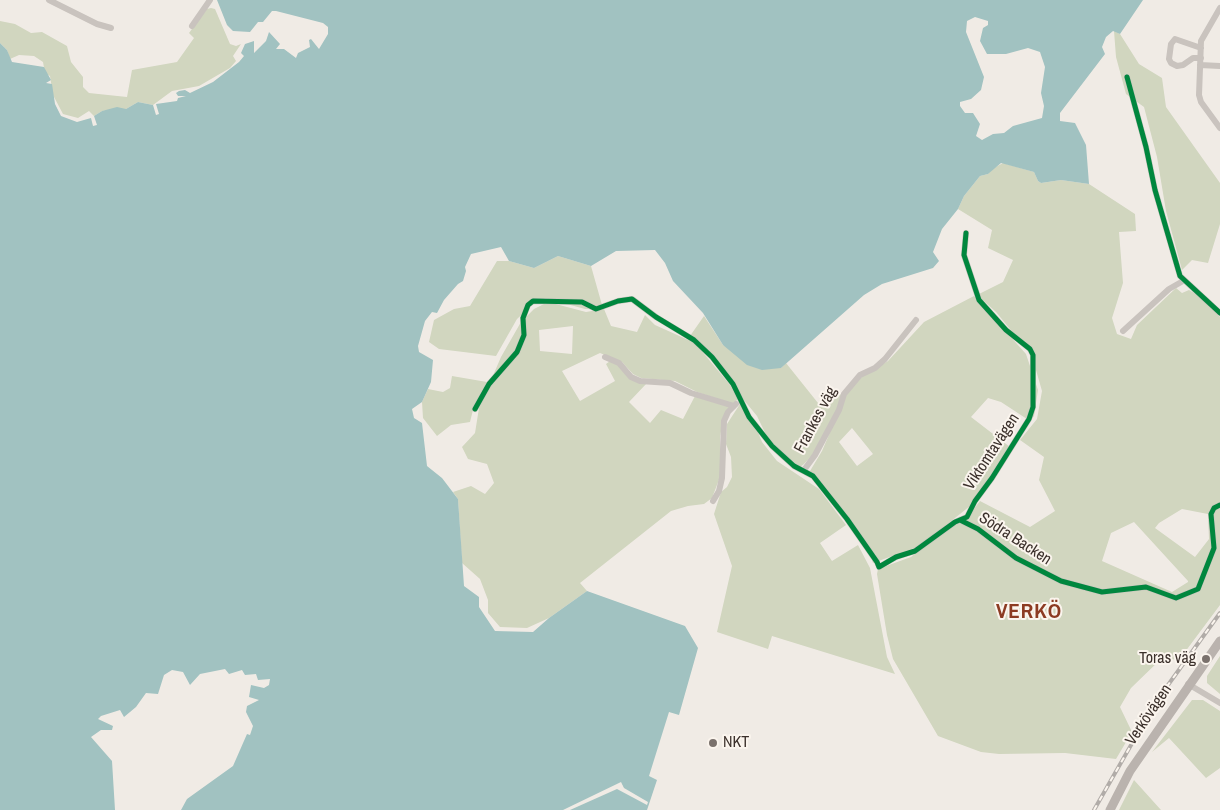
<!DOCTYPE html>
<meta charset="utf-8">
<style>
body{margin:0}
canvas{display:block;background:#f0ebe5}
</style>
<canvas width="1220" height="810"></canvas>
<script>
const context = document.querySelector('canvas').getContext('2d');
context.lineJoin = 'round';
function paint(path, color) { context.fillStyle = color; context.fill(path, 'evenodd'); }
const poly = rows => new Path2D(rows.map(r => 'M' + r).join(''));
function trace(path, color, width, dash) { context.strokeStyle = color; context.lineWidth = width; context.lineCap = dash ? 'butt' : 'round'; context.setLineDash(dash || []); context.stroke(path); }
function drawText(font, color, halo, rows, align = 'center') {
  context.font = font + ' "Archivo Narrow",sans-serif'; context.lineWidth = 4; context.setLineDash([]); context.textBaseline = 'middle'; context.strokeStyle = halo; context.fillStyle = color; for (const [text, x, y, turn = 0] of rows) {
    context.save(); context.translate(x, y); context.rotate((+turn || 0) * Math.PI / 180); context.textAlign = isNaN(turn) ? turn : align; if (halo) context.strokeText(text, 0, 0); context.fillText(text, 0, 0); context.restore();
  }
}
const green = poly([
 [211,8,215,9,230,44,236,46,241,44,233,56,236,61,230,68,199,86,172,91,153,105,138,102,126,109,102,111,94,116,89,111,78,118,63,114,53,95,50,76,45,73,43,62,34,56,19,55,10,59,7,50,0,43,0,21,15,24,31,33,42,32,67,46,71,62,83,77,83,87,89,93,127,97,132,70,177,62,194,38,189,33,207,9],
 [1114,31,1120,34,1139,64,1162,78,1166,107,1220,183,1220,224,1208,263,1192,260,1182,270,1166,211,1157,157,1144,107,1126,94,1116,57],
 [1003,163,1034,172,1038,181,1041,183,1061,180,1089,184,1135,214,1136,231,1119,232,1123,283,1112,318,1117,334,1131,339,1137,325,1176,288,1182,293,1189,290,1199,296,1220,317,1220,605,1179,660,1162,658,1131,688,1120,707,1132,732,1116,759,1065,753,999,754,981,752,938,736,893,659,887,635,877,574,878,569,911,557,936,535,973,510,980,501,1030,527,1055,511,1039,480,1044,457,1020,440,1037,419,1042,391,1032,356,996,312,977,295,1003,282,1013,260,988,248,992,230,958,209,964,196,980,176,988,174,992,169],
 [1182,509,1208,514,1209,539,1195,557,1155,528,1159,523],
 [1134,522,1188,581,1188,582,1172,592,1102,561,1111,533],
 [558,256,591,266,602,305,594,309,585,309,545,298,531,306,517,319,496,356,439,349,429,342,434,320,454,309,470,306,497,261,509,261,534,268],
 [974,296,1026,354,1038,390,1034,416,1030,421,1001,402,988,398,971,417,1010,447,970,506,920,546,873,563,870,554,810,471,822,451,847,393,863,376,888,361,924,322],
 [852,428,873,454,857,466,839,442],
 [548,302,586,312,604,309,611,326,637,332,645,315,655,325,695,343,730,385,738,399,733,404,697,392,675,381,641,378,633,374,622,362,600,353,562,371,580,401,615,381,606,364,610,361,617,363,630,378,647,383,629,402,650,423,661,410,683,419,695,396,730,407,723,420,720,437,720,477,712,498,704,504,688,506,671,511,580,583,587,591,549,618,527,628,500,627,488,613,488,600,480,579,462,563,458,499,453,492,471,486,485,494,494,483,487,464,468,459,462,447,475,433,479,408,501,357,521,322,534,309],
 [573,326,572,354,540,351,539,330],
 [704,316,723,345,781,368,786,363,818,403,842,394,838,410,814,453,804,464,800,467,770,443,757,416,743,399,733,382,690,336],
 [452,376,487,382,474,406,470,422,451,425,437,436,423,418,422,402,428,389,443,392,450,388],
 [740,404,753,420,762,442,777,461,819,489,846,525,820,543,832,561,858,545,870,568,887,657,895,674,772,636,768,649,717,632,732,566,714,514,721,492,727,487,732,477,731,457,726,444,727,424],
 [1220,656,1220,694,1207,683,1207,676],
 [1192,700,1203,700,1220,711,1220,768,1206,778,1169,738,1152,752],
 [1134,780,1161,810,1119,810]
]);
const water = poly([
 [217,0,1143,0,1120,34,1113,31,1106,37,1102,47,1105,54,1060,113,1060,121,1075,123,1086,145,1089,184,1061,180,1041,183,1038,181,1034,172,1001,163,988,174,980,176,964,196,958,209,942,229,933,252,939,261,933,268,882,284,864,295,781,368,762,370,747,365,723,345,703,313,673,281,665,263,655,250,616,251,591,266,558,256,534,268,509,261,501,247,471,254,465,267,466,271,463,281,458,284,444,300,437,313,432,312,425,321,418,346,419,352,433,360,431,382,422,402,412,409,414,418,422,423,427,466,442,478,458,499,464,586,479,597,479,607,495,631,533,632,549,618,587,591,685,626,698,648,679,715,669,712,649,776,657,780,647,810,181,810,187,799,233,766,247,734,250,735,253,726,246,712,247,706,259,700,249,697,251,685,264,688,269,685,270,679,258,680,256,674,245,675,242,670,229,674,225,669,200,674,190,685,183,672,172,670,164,675,158,694,146,693,136,707,124,717,120,710,101,716,98,719,113,726,112,730,101,730,91,737,112,761,115,810,0,810,0,43,7,50,12,62,44,67,51,80,46,83,52,84,55,104,61,116,77,122,91,118,93,126,97,125,94,116,102,111,117,107,126,109,138,102,153,105,156,115,159,114,156,104,177,101,178,98,186,96,178,96,176,93,179,91,185,90,190,93,213,82,239,62,244,56,241,53,245,44,254,41,254,53,266,41,269,32,280,44,276,49,284,49,296,58,298,53,310,47,309,40,311,39,319,49,328,34,328,27,323,23,276,11,272,11,263,22,258,22,250,32,233,31,227,25],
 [975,17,988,21,988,25,983,28,980,41,987,54,1006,54,1028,48,1040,52,1045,67,1041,93,1044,106,1042,118,1013,126,1004,133,993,134,982,140,976,136,980,124,973,113,965,113,960,106,960,102,971,99,981,90,984,77,966,32,967,21]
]);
const pier = poly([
 [621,782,624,788,648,802,647,805,617,789,570,810,563,810]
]);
const minor = poly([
 [49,0,97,24,111,28],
 [1220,8,1201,41,1199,95,1201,102,1220,128],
 [192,26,210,0],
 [1201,58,1193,58,1183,65,1177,66,1171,63,1169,59,1171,44,1175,39,1201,48],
 [1200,65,1220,66],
 [1127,77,1146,147,1155,190,1180,276,1220,313],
 [1123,331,1169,289,1183,281],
 [605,357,619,363,631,377,640,381,670,383,691,393,734,406],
 [475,409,489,384,517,352,524,335,523,318,528,305,533,301,582,302,596,309,618,301,632,299,656,317,694,340,712,357,733,384,749,417,772,446,794,466,813,476,847,519,877,562,879,567,896,557,915,551,955,522,967,517,975,501,992,478,1029,419,1033,407,1033,355,1030,349,1006,330,979,300,964,255,966,233],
 [804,470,815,455,839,410,844,394,860,375,875,368,885,359,916,320],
 [713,501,719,491,722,478,724,421,728,412,736,404],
 [960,520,978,529,1016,558,1061,581,1102,592,1146,587,1176,598,1198,589,1214,548,1211,514,1214,508,1220,505],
 [1188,684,1220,703]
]);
const secondary = poly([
 [1110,810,1130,771,1220,641]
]);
const rail = poly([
 [1094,810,1155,703,1220,613]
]);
const cycleway = poly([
 [1127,77,1146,147,1155,190,1180,276,1220,313],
 [475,409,489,384,517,352,524,335,523,318,528,305,533,301,582,302,596,309,618,301,632,299,656,317,694,340,712,357,733,384,749,417,772,446,794,466,813,476,847,519,877,562,879,567,896,557,915,551,955,522,967,517,975,501,992,478,1029,419,1033,407,1033,355,1030,349,1006,330,979,300,964,255,966,233],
 [960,520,978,529,1016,558,1061,581,1102,592,1146,587,1176,598,1198,589,1214,548,1211,514,1214,508,1220,505]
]);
const markers = [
 [1206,659,5,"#7a716c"],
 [713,743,5,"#7a716c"]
];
const streetNames = [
 ["Frankes väg",816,420,-62],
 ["Viktomtavägen",992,452,-57],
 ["Södra Backen",1015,539,33],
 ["Verkövägen",1149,715,-56]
];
const poiNames = [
 ["Toras väg",1196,659],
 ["NKT",723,743,"left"]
];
const districtNames = [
 ["VERKÖ",1029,612]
];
paint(green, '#d1d6bf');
paint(water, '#a1c2c1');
paint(pier, '#f0ebe5');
trace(minor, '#c9c3be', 6);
trace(secondary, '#bab3ae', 9);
trace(rail, '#b1aca8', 4);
trace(rail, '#fbf5ee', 2, [5.5]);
trace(cycleway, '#00873e', 5);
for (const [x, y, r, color] of markers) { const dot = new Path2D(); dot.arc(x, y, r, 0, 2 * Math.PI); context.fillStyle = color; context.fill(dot); trace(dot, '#fbf5ee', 2); }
drawText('16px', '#3b302b', '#fbf5ee', streetNames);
drawText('16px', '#3b302b', '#fbf5ee', poiNames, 'right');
context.letterSpacing = '1px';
drawText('bold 21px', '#8c3b22', '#fbf5ee', districtNames);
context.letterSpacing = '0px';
</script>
